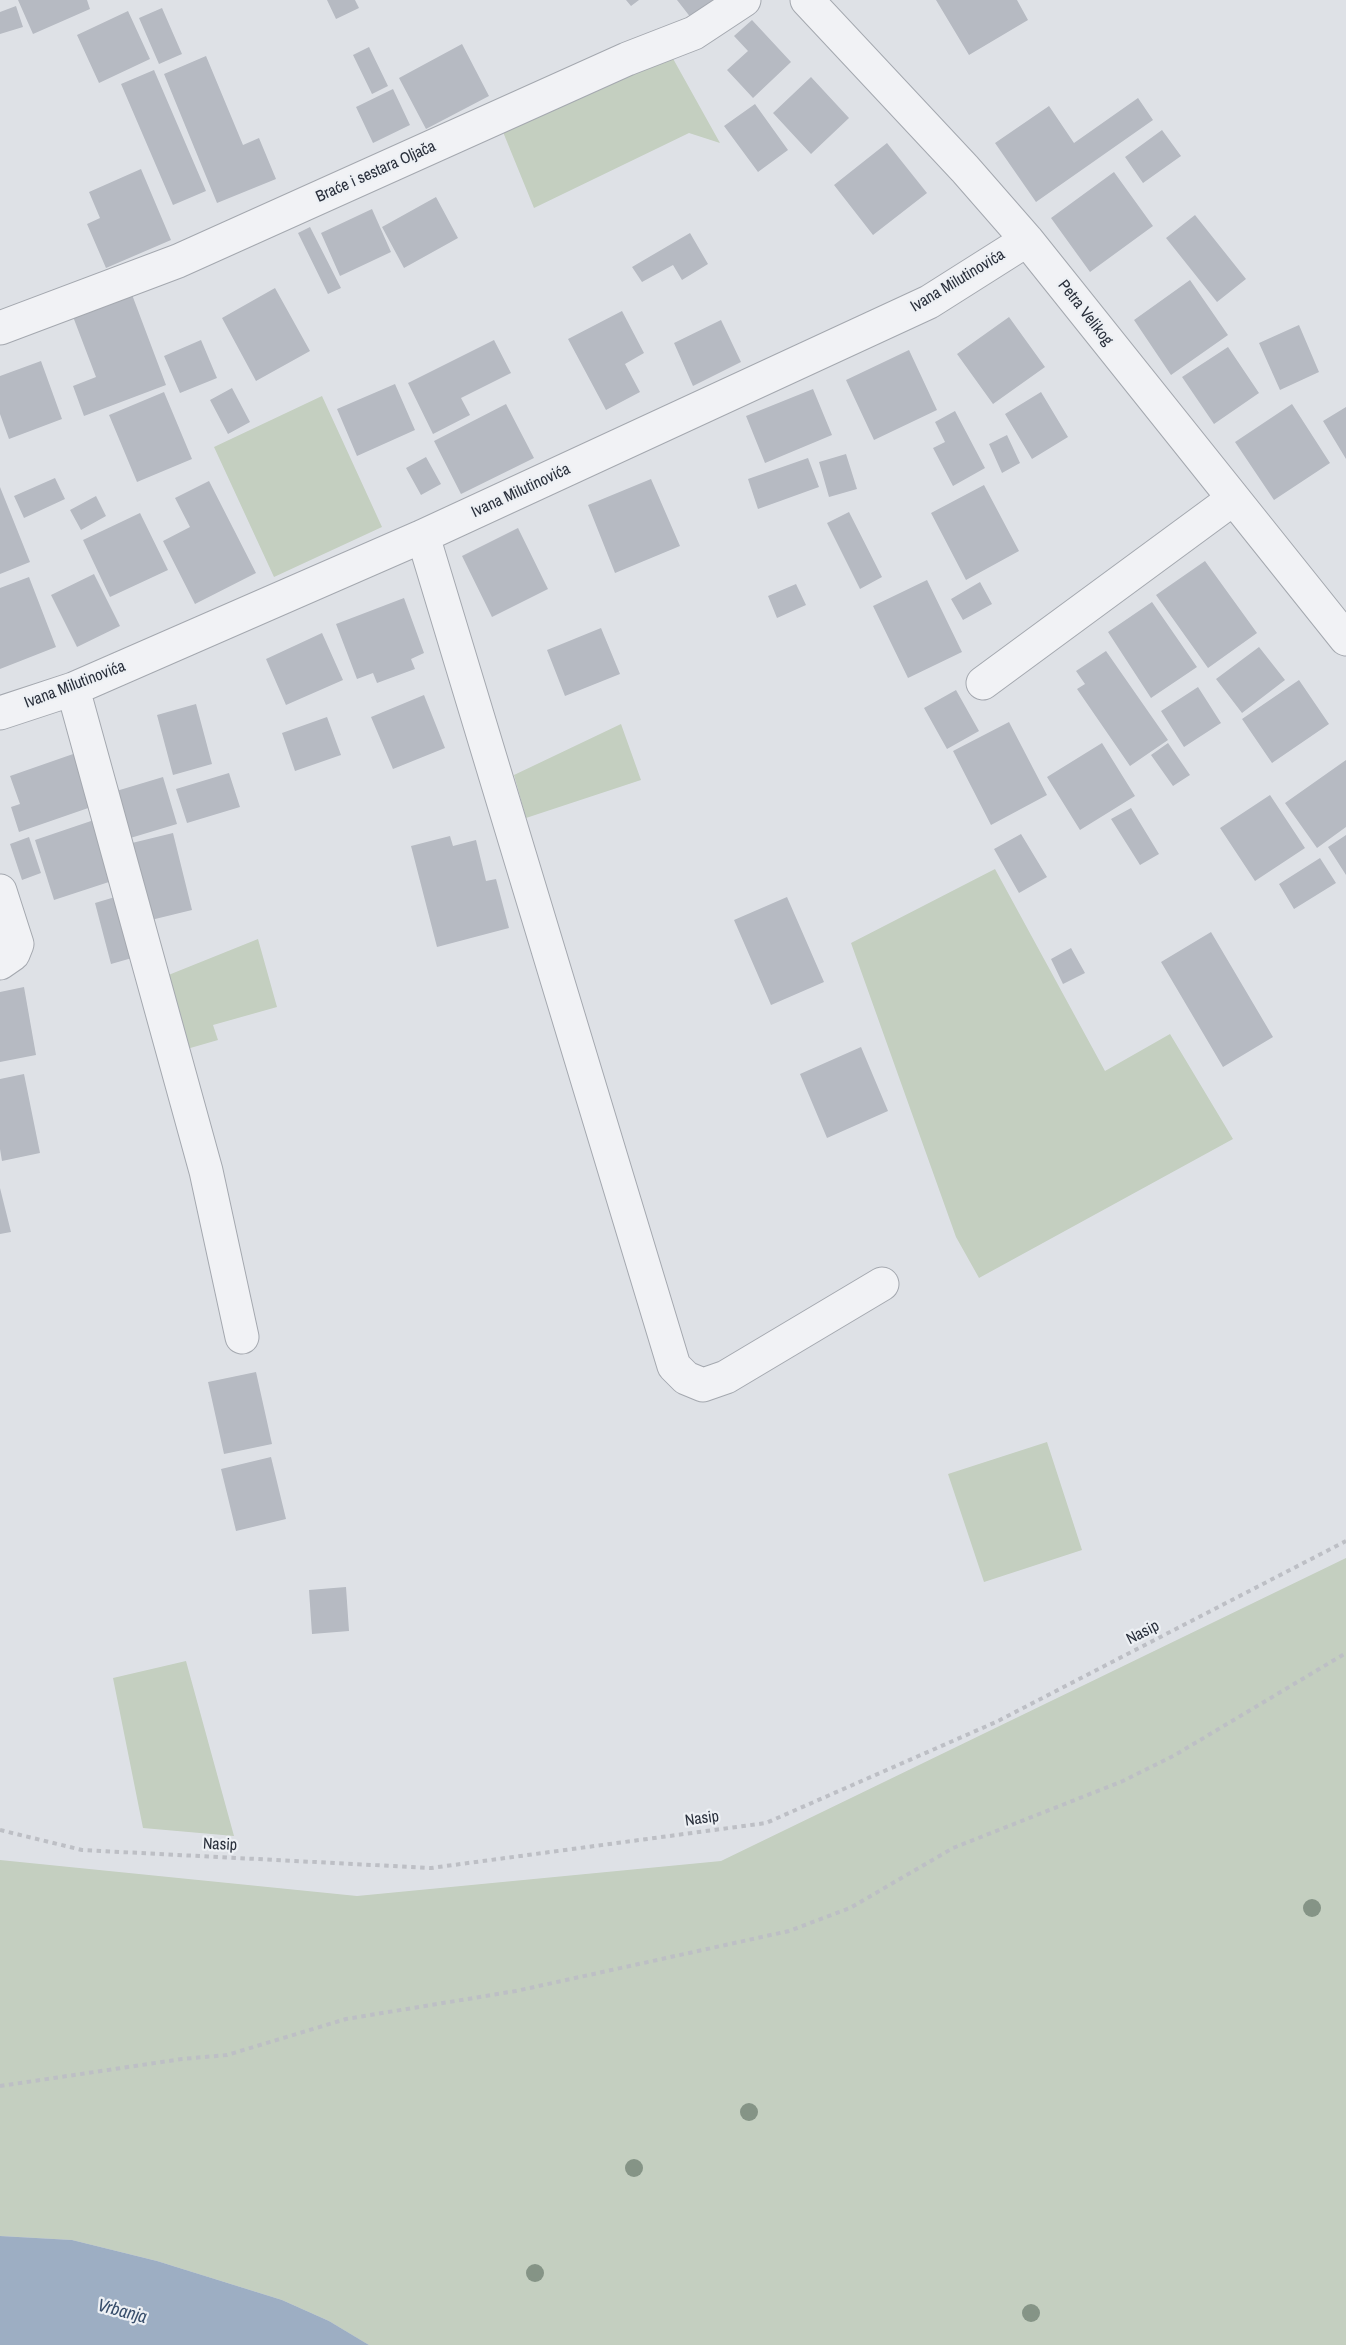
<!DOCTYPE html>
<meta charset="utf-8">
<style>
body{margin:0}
canvas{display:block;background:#dee1e6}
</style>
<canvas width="1346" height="2345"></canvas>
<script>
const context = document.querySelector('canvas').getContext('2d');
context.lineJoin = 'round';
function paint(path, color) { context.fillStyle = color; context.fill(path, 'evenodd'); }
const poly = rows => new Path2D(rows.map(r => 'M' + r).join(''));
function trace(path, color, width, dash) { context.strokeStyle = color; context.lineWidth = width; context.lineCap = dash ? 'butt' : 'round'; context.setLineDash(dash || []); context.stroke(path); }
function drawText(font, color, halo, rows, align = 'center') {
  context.font = font + ' "Archivo Narrow",sans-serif'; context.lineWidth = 4.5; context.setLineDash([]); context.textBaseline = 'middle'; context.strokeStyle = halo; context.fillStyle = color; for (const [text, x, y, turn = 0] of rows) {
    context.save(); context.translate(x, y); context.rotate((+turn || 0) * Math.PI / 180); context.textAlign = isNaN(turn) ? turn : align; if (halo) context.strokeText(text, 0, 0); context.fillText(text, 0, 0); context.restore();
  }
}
const green = poly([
 [671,55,720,143,689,133,534,208,503,132],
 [322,396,382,527,274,577,214,447],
 [621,724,641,780,526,818,514,775],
 [995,869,1105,1071,1170,1034,1233,1139,979,1278,956,1237,851,943],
 [258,939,277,1007,213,1025,218,1040,180,1051,161,978],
 [1047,1442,1082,1550,984,1582,948,1474],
 [1346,1558,1346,2345,369,2345,329,2321,282,2300,157,2261,72,2240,0,2236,0,1860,357,1896,721,1861],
 [186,1661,234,1836,143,1828,113,1678]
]);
const water = poly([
 [0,2236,72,2240,157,2261,282,2300,329,2321,369,2345,0,2345]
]);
const building = poly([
 [18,0,87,0,90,9,33,34],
 [327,0,355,0,359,8,336,19],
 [626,0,639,0,631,6],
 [677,0,725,0,695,23],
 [936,0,1017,0,1028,20,969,55],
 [16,6,23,27,0,34,0,12],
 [162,8,182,54,159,64,139,18],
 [128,11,150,59,99,83,77,35],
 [752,20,791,62,753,98,727,70,748,51,734,36],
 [462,44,489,96,426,129,399,78],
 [369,47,388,86,372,94,353,55],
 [206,56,243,145,259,138,276,179,217,203,164,74],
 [154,70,206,191,173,205,121,84],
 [811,77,849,118,811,154,773,113],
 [393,89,410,125,373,143,356,107],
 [1138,98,1153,120,1036,202,995,143,1049,106,1074,143],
 [755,104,788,150,758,172,724,126],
 [1162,130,1181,156,1143,183,1125,157],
 [887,143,927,193,873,235,834,185],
 [141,169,171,240,106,268,87,224,100,218,89,192],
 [1114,172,1153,226,1090,272,1051,218],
 [436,197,458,238,404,268,382,227],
 [372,209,391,252,340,276,321,233],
 [1195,215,1246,279,1217,302,1166,238],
 [310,227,341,288,328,294,298,233],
 [690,233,708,264,682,280,673,265,642,282,632,267],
 [1190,280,1228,335,1171,375,1134,320],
 [275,288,310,351,256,381,222,318],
 [131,292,166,385,84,416,73,386,96,377,72,314],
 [622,311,644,353,625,364,640,392,606,410,568,339],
 [1009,317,1045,367,993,404,957,354],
 [721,320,741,362,693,386,674,343],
 [1299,325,1319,372,1280,390,1259,343],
 [201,340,217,378,180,393,164,356],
 [494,340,511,373,461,398,470,415,433,434,408,383],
 [1228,347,1259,393,1214,424,1182,377],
 [909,350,937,410,874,440,846,380],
 [41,361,62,419,9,439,0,414,0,376],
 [395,384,415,430,357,456,337,409],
 [232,388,250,422,228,434,210,400],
 [813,389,832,435,765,463,746,416],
 [164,392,192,459,137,482,109,415],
 [1041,392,1068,437,1032,459,1005,414],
 [506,404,534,458,461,494,434,441],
 [1292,404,1330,463,1274,500,1235,442],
 [1346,407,1346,459,1323,421],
 [955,411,985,468,953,486,933,448,945,442,935,422],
 [1007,435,1020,463,1002,473,989,444],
 [846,454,857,489,829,497,819,462],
 [426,457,441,484,421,495,406,468],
 [808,458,819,487,758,509,748,479],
 [55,478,65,499,24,518,14,496],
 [651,479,680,546,615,573,588,505],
 [209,481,256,573,195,604,163,541,190,527,175,498],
 [984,485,1019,551,966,580,931,513],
 [0,487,30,562,0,574],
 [96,496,106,516,81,530,70,510],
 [849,512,882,577,860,589,827,523],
 [140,513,168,570,110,597,83,540],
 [518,528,548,589,492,617,462,556],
 [1205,561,1257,633,1208,668,1156,595],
 [94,574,120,626,77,647,51,595],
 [29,577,56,647,0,669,0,588],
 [927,580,962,652,908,678,873,606],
 [980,582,992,604,963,620,951,599],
 [796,584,806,605,777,618,768,596],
 [404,598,424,653,411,659,415,669,377,683,373,673,357,679,336,624],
 [1152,602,1197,667,1151,698,1108,632],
 [601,628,620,674,565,696,547,650],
 [322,633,343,680,286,705,266,659],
 [1259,647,1285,680,1242,713,1216,679],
 [1106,651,1168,740,1130,766,1077,689,1085,684,1076,671],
 [1299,680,1329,724,1272,763,1242,719],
 [1198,687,1221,723,1184,747,1161,711],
 [956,690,979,731,947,749,924,708],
 [424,695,445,748,393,769,371,717],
 [196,704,212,764,173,775,157,715],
 [327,717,341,755,295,771,282,733],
 [1009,722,1047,795,991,825,953,751],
 [1102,743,1135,796,1080,830,1047,777],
 [1168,743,1190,775,1173,786,1151,755],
 [76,753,94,806,19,832,11,807,20,804,10,776],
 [1346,760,1346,827,1317,848,1285,803],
 [229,773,240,807,187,823,176,789],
 [163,777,177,824,127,839,113,792],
 [1270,795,1305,848,1255,881,1220,828],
 [1131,808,1159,854,1140,865,1111,819],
 [94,820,115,880,54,900,35,840],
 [173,833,192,910,151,920,132,843],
 [1021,834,1047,877,1019,893,994,849],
 [1346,835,1346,875,1328,847],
 [450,836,453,846,476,840,486,881,496,879,509,928,437,947,411,846],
 [29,837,41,873,22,880,10,844],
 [1320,858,1336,883,1294,909,1279,884],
 [115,897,132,958,111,964,95,903],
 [787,897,824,982,771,1005,734,920],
 [1211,932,1273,1037,1223,1067,1161,962],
 [1071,948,1085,973,1063,984,1051,959],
 [24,987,36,1055,0,1062,0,992],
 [861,1047,888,1111,827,1138,800,1074],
 [24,1074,40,1153,2,1161,0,1149,0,1079],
 [0,1188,11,1232,0,1234],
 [256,1372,272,1444,224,1454,208,1382],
 [271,1457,286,1519,236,1531,221,1469],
 [346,1587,349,1631,312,1634,309,1590]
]);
const path = poly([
 [0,1830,82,1850,431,1868,766,1823,996,1722,1346,1541],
 [0,2086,182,2059,227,2055,346,2019,516,1991,789,1931,850,1908,953,1848,1123,1781,1175,1755,1346,1653]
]);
const minor = poly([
 [807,0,965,169,1027,240,1346,639],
 [0,328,178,261,627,59,694,33,744,0],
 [423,536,674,1366,686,1378,703,1385,726,1377,882,1284],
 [983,683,1233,499],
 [73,689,206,1171,242,1337],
 [0,713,73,689,423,536,929,302,1027,240],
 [0,891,17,944,13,954,0,963]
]);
const trees = [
 [1312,1908],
 [749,2112],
 [634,2168],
 [535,2273],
 [1031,2313]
];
const streetNames = [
 ["Braće i sestara Oljača",376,172,-24],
 ["Ivana Milutinovića",958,281,-31],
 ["Petra Velikog",1085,313,52],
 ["Ivana Milutinovića",521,491,-25],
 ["Ivana Milutinovića",75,685,-21],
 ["Nasip",1143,1633,-27],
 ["Nasip",702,1819,-8],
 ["Nasip",220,1845,3]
];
const waterNames = [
 ["Vrbanja",122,2312,15]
];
paint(green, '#c4cfc0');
paint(water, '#9daec3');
paint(building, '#b6bac2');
trace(minor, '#a4a8af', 35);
trace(path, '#bdbfc5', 4, [4.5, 4.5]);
trace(minor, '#f1f2f5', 33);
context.fillStyle = '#859486';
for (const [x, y] of trees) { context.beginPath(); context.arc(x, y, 9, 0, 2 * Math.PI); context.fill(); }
drawText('16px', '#292f3b', '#edf0f4', streetNames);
drawText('italic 18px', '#384e6b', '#edf0f4', waterNames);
</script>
